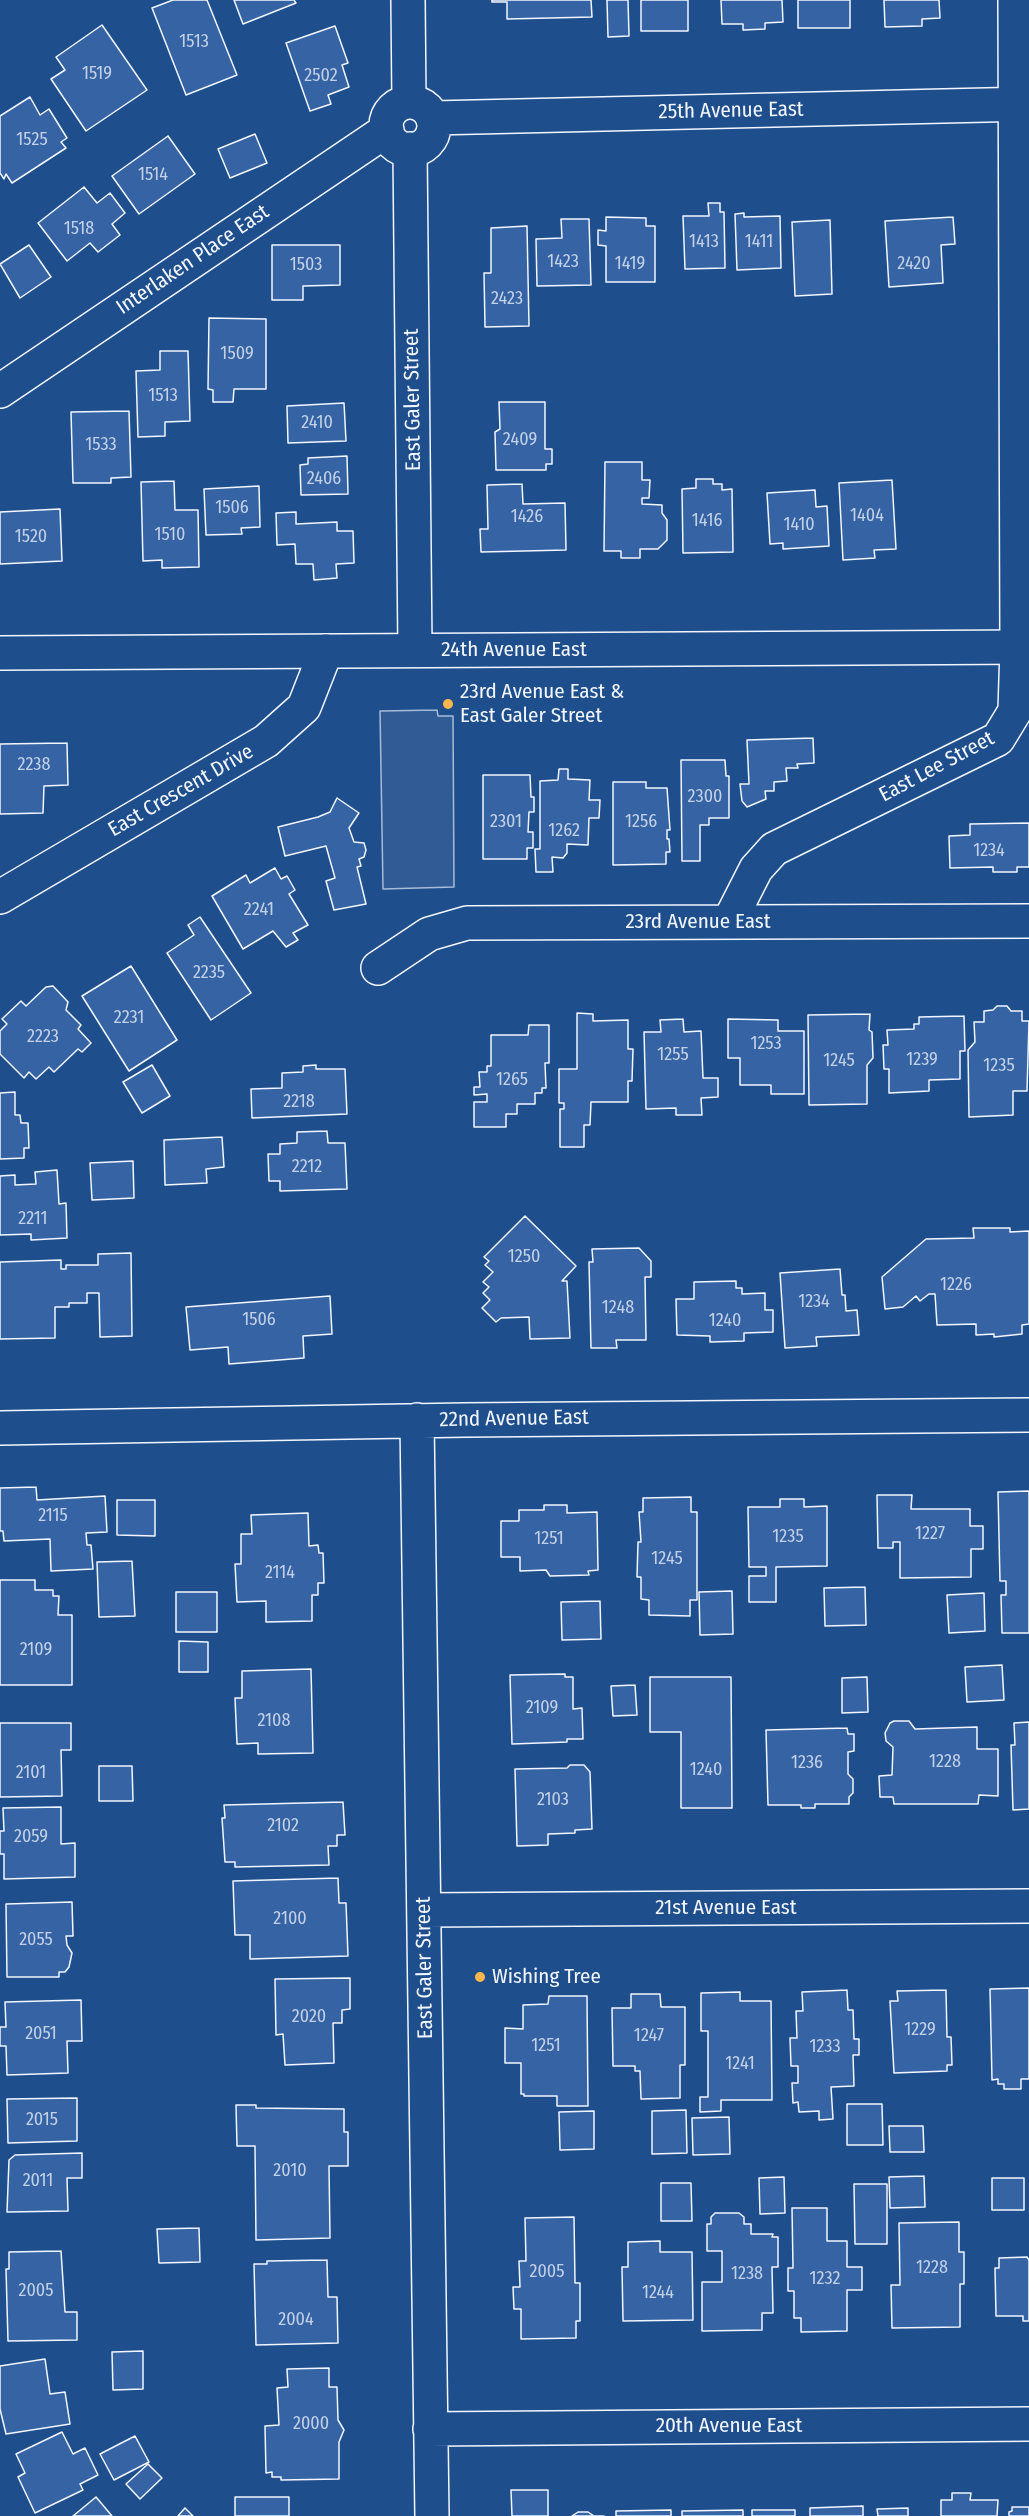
<!DOCTYPE html>
<style>
body{margin:0}
canvas{display:block;background:#1f4e8c}
</style>
<canvas width="1029" height="2516"></canvas>
<script>
const context = document.querySelector('canvas').getContext('2d');
context.lineJoin = 'round';
function paint(path, color) { context.fillStyle = color; context.fill(path, 'evenodd'); }
const poly = rows => new Path2D(rows.map(r => 'M' + r).join(''));
function trace(path, color, width, dash) { context.strokeStyle = color; context.lineWidth = width; context.lineCap = dash ? 'butt' : 'round'; context.setLineDash(dash || []); context.stroke(path); }
function drawText(font, color, halo, rows, align = 'center') {
  context.font = font + ' "Fira Sans Condensed",sans-serif'; context.lineWidth = 4.5; context.setLineDash([]); context.textBaseline = 'middle'; context.strokeStyle = halo; context.fillStyle = color; for (const [text, x, y, turn = 0] of rows) {
    context.save(); context.translate(x, y); context.rotate((+turn || 0) * Math.PI / 180); context.textAlign = isNaN(turn) ? turn : align; if (halo) context.strokeText(text, 0, 0); context.fillText(text, 0, 0); context.restore();
  }
}
const built = poly([
 [437,710,438,716,453,716,454,887,383,889,380,711,437,710]
]);
const building = poly([
 [173,0,207,0,237,75,186,95,152,8,173,0],
 [234,0,294,0,296,3,243,24,234,0],
 [492,0,591,0,592,17,507,19,507,2,492,2,492,0],
 [607,0,628,0,629,36,608,37,607,0],
 [641,0,688,0,688,31,641,31,641,0],
 [721,0,782,0,783,22,765,23,765,29,743,30,743,24,722,24,721,0],
 [798,0,850,0,850,28,798,28,798,0],
 [884,0,939,0,940,18,922,19,922,26,885,27,884,0],
 [102,25,147,90,86,131,51,79,65,70,56,57,102,25],
 [335,26,348,63,342,65,349,87,328,95,331,104,310,111,286,43,335,26],
 [30,97,40,115,49,109,67,138,61,142,66,148,12,183,6,174,4,179,0,173,0,116,30,97],
 [255,134,267,163,230,178,218,149,255,134],
 [168,136,195,174,139,214,112,176,168,136],
 [84,187,97,203,110,193,125,213,112,224,120,235,98,252,90,243,67,261,38,223,84,187],
 [708,203,720,203,720,212,724,212,725,268,685,269,683,216,709,216,708,203],
 [744,213,744,217,780,216,781,268,737,270,735,214,744,213],
 [606,217,646,218,646,226,655,226,655,282,606,282,606,246,598,245,598,230,606,231,606,217],
 [953,217,955,244,941,245,943,283,889,287,885,221,953,217],
 [561,219,589,219,591,285,537,286,536,239,562,238,561,219],
 [830,220,832,294,795,296,792,222,830,220],
 [527,226,529,326,485,327,484,273,491,273,491,228,527,226],
 [29,245,51,277,20,298,0,264,29,245],
 [272,245,340,245,340,285,303,286,303,300,272,300,272,245],
 [209,318,266,319,266,389,234,389,233,402,213,402,213,390,208,389,209,318],
 [160,351,188,351,190,421,165,422,165,436,138,437,136,371,160,370,160,351],
 [499,402,545,402,545,449,552,449,552,464,546,464,546,470,496,470,495,432,500,429,499,402],
 [344,403,346,441,288,443,287,406,344,403],
 [129,411,131,477,111,478,111,483,73,483,71,412,129,411],
 [347,456,348,494,301,495,300,465,308,464,308,458,347,456],
 [605,462,642,462,642,480,650,480,649,498,642,498,642,504,662,505,662,513,667,520,667,540,658,549,640,549,640,558,621,558,621,551,604,551,605,462],
 [696,479,713,479,713,484,722,484,722,490,732,489,733,552,683,553,682,489,696,488,696,479],
 [892,480,896,549,874,550,875,558,843,560,839,483,892,480],
 [174,481,175,510,198,510,199,567,162,568,162,560,143,561,141,482,174,481],
 [522,484,523,504,565,503,566,550,481,552,480,529,488,529,487,485,522,484],
 [259,486,260,527,241,528,242,534,206,535,204,489,259,486],
 [815,490,816,507,827,506,829,546,783,549,783,543,770,544,767,493,815,490],
 [60,509,62,561,0,564,0,512,60,509],
 [296,512,296,524,337,522,337,531,353,531,354,563,336,564,337,578,314,580,313,564,296,564,295,544,277,545,276,513,296,512],
 [813,738,814,763,797,764,798,768,786,768,787,781,774,782,774,791,765,791,766,799,747,807,742,801,740,784,749,784,747,740,813,738],
 [67,743,68,785,44,786,43,813,0,814,0,744,67,743],
 [681,760,725,760,726,776,729,776,729,818,709,818,709,825,700,825,700,861,682,861,681,760],
 [559,769,568,769,568,779,590,780,589,800,600,800,599,818,589,818,588,845,567,844,567,853,563,858,552,857,553,872,536,872,535,849,540,849,540,781,558,780,559,769],
 [483,775,530,775,531,797,534,797,534,812,529,812,528,832,533,832,533,848,527,848,527,859,483,859,483,775],
 [613,782,646,782,646,788,667,788,670,830,667,830,667,839,669,839,670,852,666,852,666,864,613,865,613,782],
 [337,798,359,813,349,828,354,842,364,843,366,850,364,857,359,859,361,866,357,867,366,904,334,910,326,881,335,878,326,846,285,856,278,827,318,817,330,812,337,798],
 [1029,823,1029,867,1017,867,1017,872,993,872,993,867,950,868,949,836,970,835,970,824,1029,823],
 [275,868,281,879,287,876,295,890,289,894,308,925,293,933,298,940,286,947,273,931,243,949,212,896,246,875,250,883,275,868],
 [200,917,251,993,211,1020,167,953,194,935,188,925,200,917],
 [131,966,177,1040,129,1071,82,996,131,966],
 [53,986,68,1002,66,1010,81,1025,78,1029,91,1043,82,1052,78,1049,54,1072,49,1067,36,1079,29,1072,24,1078,0,1054,0,1031,7,1024,2,1019,21,1001,26,1006,46,987,53,986],
 [997,1006,1007,1006,1011,1011,1022,1011,1022,1021,1029,1021,1027,1091,1013,1091,1013,1115,969,1117,968,1050,975,1042,974,1022,984,1022,984,1011,993,1010,997,1006],
 [577,1013,593,1014,593,1021,628,1020,628,1049,633,1049,632,1081,628,1081,628,1102,591,1102,590,1125,584,1125,584,1147,560,1147,560,1109,564,1109,564,1103,559,1103,559,1069,577,1069,577,1013],
 [870,1014,869,1030,872,1032,873,1058,867,1065,867,1104,809,1105,808,1015,870,1014],
 [964,1016,965,1051,960,1051,960,1079,929,1080,929,1091,889,1093,889,1069,884,1069,883,1045,888,1045,887,1030,914,1029,914,1024,919,1024,919,1017,964,1016],
 [683,1019,684,1032,701,1031,703,1078,718,1078,718,1097,701,1098,702,1115,676,1115,676,1108,646,1109,644,1032,661,1032,660,1020,683,1019],
 [728,1019,778,1020,778,1031,804,1031,804,1094,771,1094,771,1085,740,1085,740,1058,728,1058,728,1019],
 [529,1025,549,1025,549,1063,545,1063,546,1088,542,1088,542,1093,535,1093,535,1104,517,1104,517,1114,506,1114,506,1127,474,1127,474,1102,487,1102,487,1094,474,1095,474,1087,480,1087,479,1072,487,1072,487,1066,491,1066,491,1035,528,1035,529,1025],
 [152,1065,170,1096,142,1113,123,1082,152,1065],
 [316,1065,316,1069,345,1069,347,1114,252,1118,251,1089,282,1088,282,1073,303,1072,303,1066,316,1065],
 [15,1092,15,1115,20,1115,21,1123,28,1123,29,1148,24,1148,24,1158,0,1159,0,1093,15,1092],
 [327,1131,328,1143,345,1143,347,1189,280,1191,280,1181,269,1181,268,1154,280,1154,280,1144,297,1143,297,1132,327,1131],
 [222,1137,224,1167,206,1169,207,1183,165,1185,164,1140,222,1137],
 [133,1161,134,1198,92,1200,90,1163,133,1161],
 [57,1170,59,1204,66,1203,67,1238,31,1240,31,1234,0,1235,0,1176,15,1175,15,1185,36,1184,35,1172,57,1170],
 [525,1216,576,1266,562,1281,567,1281,570,1338,530,1339,529,1317,501,1318,496,1322,482,1308,490,1300,483,1293,489,1287,483,1282,493,1272,485,1265,489,1261,484,1257,525,1216],
 [973,1228,1010,1228,1010,1232,1029,1231,1029,1324,1022,1325,1022,1334,994,1337,994,1334,976,1335,976,1324,937,1325,935,1294,929,1294,920,1301,916,1296,903,1307,885,1309,882,1277,926,1239,974,1238,973,1228],
 [639,1248,651,1261,651,1277,645,1277,646,1340,616,1340,617,1348,591,1348,589,1262,593,1262,592,1249,639,1248],
 [131,1253,132,1336,100,1337,99,1293,87,1293,87,1303,69,1303,69,1307,55,1307,55,1338,0,1339,0,1262,61,1260,61,1269,66,1269,66,1265,98,1265,98,1254,131,1253],
 [840,1269,842,1295,845,1295,846,1311,857,1310,859,1335,816,1337,817,1346,785,1348,780,1273,840,1269],
 [736,1281,736,1288,742,1288,742,1294,765,1293,765,1310,773,1310,773,1332,744,1333,744,1341,710,1342,710,1336,677,1335,676,1299,694,1299,694,1282,736,1281],
 [330,1296,332,1334,303,1336,304,1358,229,1364,228,1347,190,1350,186,1307,330,1296],
 [36,1487,37,1500,105,1496,107,1532,86,1533,87,1545,91,1545,93,1569,51,1571,50,1539,4,1541,3,1531,0,1531,0,1488,36,1487],
 [1029,1491,1029,1633,1002,1633,1001,1595,1006,1595,1006,1581,1000,1581,998,1492,1029,1491],
 [877,1495,912,1495,911,1509,970,1509,970,1526,983,1526,983,1549,971,1549,971,1577,900,1578,900,1542,893,1542,893,1548,878,1548,877,1495],
 [691,1497,691,1512,697,1512,697,1600,690,1600,690,1616,649,1615,649,1600,641,1599,641,1577,637,1577,638,1542,641,1542,639,1512,643,1512,643,1498,691,1497],
 [780,1499,804,1499,804,1507,827,1506,827,1566,776,1567,776,1602,749,1602,749,1576,766,1576,766,1567,749,1567,748,1507,780,1507,780,1499],
 [117,1500,155,1500,155,1536,117,1535,117,1500],
 [544,1505,567,1505,567,1513,597,1512,598,1570,588,1571,589,1575,550,1576,546,1570,520,1571,520,1557,501,1557,501,1521,519,1521,519,1510,544,1510,544,1505],
 [308,1513,309,1546,318,1545,319,1553,323,1553,324,1583,318,1583,318,1595,312,1595,312,1621,266,1622,266,1601,237,1602,235,1564,241,1564,241,1534,252,1534,251,1515,308,1513],
 [132,1561,135,1616,99,1617,97,1562,132,1561],
 [0,1580,35,1580,35,1590,53,1590,53,1596,59,1596,58,1615,72,1615,72,1685,0,1685,0,1580],
 [865,1587,866,1625,825,1626,824,1588,865,1587],
 [732,1591,733,1634,700,1635,699,1592,732,1591],
 [176,1592,217,1592,217,1632,176,1632,176,1592],
 [984,1593,985,1631,949,1633,947,1595,984,1593],
 [600,1601,601,1639,562,1640,561,1602,600,1601],
 [179,1641,208,1642,208,1672,179,1672,179,1641],
 [1002,1665,1004,1700,967,1702,965,1667,1002,1665],
 [311,1669,313,1753,258,1754,258,1743,237,1744,235,1698,242,1698,242,1671,311,1669],
 [565,1674,565,1677,573,1677,573,1709,582,1708,583,1739,567,1739,567,1742,512,1744,510,1675,565,1674],
 [650,1677,731,1677,732,1808,681,1808,681,1732,650,1732,650,1677],
 [867,1677,868,1712,842,1713,842,1678,867,1677],
 [635,1685,637,1715,613,1716,611,1686,635,1685],
 [894,1721,909,1721,915,1729,977,1727,977,1749,998,1749,998,1796,979,1795,978,1804,894,1804,893,1797,880,1797,879,1776,892,1775,893,1747,886,1741,885,1733,890,1723,894,1721],
 [1029,1722,1029,1809,1013,1810,1011,1745,1015,1745,1014,1723,1029,1722],
 [0,1723,71,1723,71,1750,61,1750,62,1796,0,1797,0,1723],
 [847,1728,848,1734,854,1734,854,1751,848,1752,848,1774,853,1779,853,1793,849,1797,849,1804,815,1804,815,1808,801,1808,801,1805,768,1805,766,1730,847,1728],
 [570,1765,584,1765,590,1772,592,1829,575,1830,575,1833,548,1834,548,1845,517,1846,515,1769,567,1768,570,1765],
 [99,1766,132,1766,133,1801,99,1801,99,1766],
 [343,1802,345,1835,337,1835,337,1846,328,1846,329,1865,235,1867,235,1862,225,1862,222,1818,225,1818,224,1805,343,1802],
 [61,1807,61,1844,75,1843,75,1877,4,1879,4,1854,0,1854,0,1831,4,1831,3,1808,61,1807],
 [338,1878,339,1903,346,1903,348,1956,250,1959,250,1935,235,1935,233,1881,338,1878],
 [72,1902,73,1936,66,1936,67,1945,72,1953,69,1967,65,1972,59,1972,59,1977,7,1977,6,1904,72,1902],
 [350,1978,350,2009,342,2010,342,2023,333,2023,334,2063,285,2065,283,2034,276,2035,275,1979,350,1978],
 [1029,1988,1029,2079,1021,2079,1021,2089,1004,2089,1004,2084,998,2084,998,2079,992,2080,990,1989,1029,1988],
 [847,1990,848,2010,853,2010,854,2039,859,2039,859,2055,853,2055,854,2086,831,2087,833,2119,819,2120,819,2111,799,2112,798,2102,793,2103,792,2083,798,2083,798,2066,791,2066,790,2038,797,2038,796,2011,803,2011,802,1992,847,1990],
 [946,1990,947,2037,951,2037,952,2065,947,2065,947,2071,894,2073,890,2001,898,2001,897,1991,946,1990],
 [740,1992,740,2001,771,2001,772,2100,721,2100,721,2111,700,2112,700,2097,708,2097,708,2031,701,2031,701,1993,740,1992],
 [631,1994,660,1994,661,2007,685,2007,685,2065,680,2065,680,2098,641,2099,640,2071,635,2071,635,2066,613,2066,612,2008,631,2008,631,1994],
 [549,1996,587,1996,588,2106,557,2106,557,2096,524,2096,524,2094,521,2094,521,2063,505,2063,505,2028,523,2029,523,2005,548,2004,549,1996],
 [81,2000,82,2041,67,2041,68,2073,7,2075,6,2046,0,2046,0,2027,6,2027,5,2002,81,2000],
 [77,2098,77,2141,8,2143,7,2099,77,2098],
 [847,2104,882,2104,883,2145,847,2145,847,2104],
 [236,2105,256,2105,256,2108,344,2109,344,2132,348,2132,348,2166,329,2166,330,2238,256,2240,255,2146,237,2146,236,2105],
 [686,2110,687,2153,652,2154,652,2111,686,2110],
 [594,2111,594,2149,560,2150,559,2112,594,2111],
 [729,2117,730,2154,693,2155,692,2118,729,2117],
 [889,2126,923,2126,924,2152,890,2152,889,2126],
 [82,2153,82,2178,67,2178,68,2211,7,2212,9,2160,15,2155,82,2153],
 [924,2176,925,2207,890,2208,889,2177,924,2176],
 [784,2177,785,2213,760,2214,759,2178,784,2177],
 [992,2178,1024,2178,1024,2210,992,2210,992,2178],
 [661,2183,691,2183,692,2221,661,2221,661,2183],
 [854,2184,887,2184,887,2244,855,2244,854,2184],
 [792,2208,827,2208,827,2241,847,2241,847,2267,862,2267,862,2290,847,2290,847,2331,801,2332,801,2318,794,2318,794,2291,788,2291,788,2268,793,2268,792,2208],
 [715,2213,739,2213,744,2217,744,2224,751,2224,751,2234,773,2234,772,2237,778,2237,778,2267,772,2267,773,2313,762,2313,762,2330,702,2331,702,2282,722,2282,722,2251,707,2251,707,2224,711,2224,711,2217,715,2213],
 [574,2217,575,2283,580,2283,580,2321,576,2321,576,2338,521,2339,521,2309,514,2309,513,2287,520,2287,519,2261,526,2261,525,2218,574,2217],
 [959,2222,959,2252,964,2252,964,2284,960,2284,960,2327,892,2328,891,2285,900,2285,899,2223,959,2222],
 [199,2228,200,2262,159,2263,157,2229,199,2228],
 [660,2241,660,2252,692,2252,693,2320,623,2321,622,2267,628,2267,628,2242,660,2241],
 [61,2251,65,2312,77,2312,77,2340,8,2341,6,2269,9,2269,9,2252,61,2251],
 [1027,2257,1029,2260,1029,2321,1023,2321,1023,2316,996,2316,995,2268,999,2268,999,2258,1027,2257],
 [327,2260,328,2297,337,2297,338,2343,256,2345,254,2264,267,2264,267,2261,327,2260],
 [143,2351,143,2389,113,2390,112,2352,143,2351],
 [45,2359,50,2394,65,2392,70,2424,6,2434,0,2409,0,2366,45,2359],
 [329,2368,329,2387,337,2387,338,2420,344,2430,339,2442,339,2479,281,2480,281,2477,272,2477,272,2472,266,2473,265,2426,279,2425,277,2388,288,2387,287,2369,329,2368],
 [62,2432,73,2454,85,2448,98,2475,80,2484,83,2490,35,2513,18,2477,25,2473,16,2454,62,2432],
 [135,2436,149,2462,114,2480,100,2454,135,2436],
 [148,2464,162,2478,140,2499,126,2484,148,2464],
 [511,2490,548,2490,548,2516,512,2516,511,2490],
 [952,2493,971,2493,970,2500,998,2500,997,2516,941,2516,941,2500,952,2500,952,2493],
 [96,2497,112,2516,73,2516,96,2497],
 [235,2497,289,2497,289,2516,235,2516,235,2497],
 [863,2506,863,2516,810,2516,810,2508,863,2506],
 [1012,2507,1029,2507,1029,2516,1009,2516,1009,2512,1012,2511,1012,2507],
 [185,2508,193,2516,178,2516,185,2508],
 [908,2508,908,2516,878,2516,877,2509,908,2508],
 [671,2510,671,2516,616,2516,616,2511,671,2510],
 [743,2510,743,2516,682,2516,682,2511,743,2510],
 [752,2510,795,2510,795,2516,752,2516,752,2510],
 [578,2512,588,2512,594,2516,604,2516,572,2516,578,2512]
]);
const minor = poly([
 [408,0,409,102],
 '386 126a24 24 0 1 1 48 0a24 24 0 1 1-48 0Z',
 [433,118,1029,104],
 [410,149,415,650],
 [0,391,387,130],
 [0,897,266,741,304,707,326,651],
 [729,922,756,869,774,849,998,739,1015,711,1017,647,1015,0],
 [378,968,429,934,467,923,1029,921],
 [417,1420,432,2516],
 [0,1428,465,1420,1029,1415],
 [424,1910,1029,1906],
 [430,2429,1029,2424]
]);
const primary = poly([
 [0,653,1029,647]
]);
const markers = [
 [448,704,6,"#ffb74d"],
 [480,1977,6,"#ffb74d"]
];
const numberNames = [
 ["1513",194,42],
 ["1519",97,74],
 ["2502",321,76],
 ["1525",32,140],
 ["1514",153,175],
 ["1518",79,229],
 ["1413",704,242],
 ["1411",759,242],
 ["1423",563,262],
 ["1419",630,264],
 ["2420",914,264],
 ["1503",306,265],
 ["2423",507,299],
 ["1509",237,354],
 ["1513",163,396],
 ["2410",317,423],
 ["2409",520,440],
 ["1533",101,445],
 ["2406",324,479],
 ["1506",232,508],
 ["1404",867,516],
 ["1426",527,517],
 ["1416",707,521],
 ["1410",799,525],
 ["1510",170,535],
 ["1520",31,537],
 ["2238",34,765],
 ["2300",705,797],
 ["2301",506,822],
 ["1256",641,822],
 ["1262",564,831],
 ["1234",989,851],
 ["2241",259,910],
 ["2235",209,973],
 ["2231",129,1018],
 ["2223",43,1037],
 ["1253",766,1044],
 ["1255",673,1055],
 ["1239",922,1060],
 ["1245",839,1061],
 ["1235",999,1066],
 ["1265",512,1080],
 ["2218",299,1102],
 ["2212",307,1167],
 ["2211",33,1219],
 ["1250",524,1257],
 ["1226",956,1285],
 ["1234",814,1302],
 ["1248",618,1308],
 ["1506",259,1320],
 ["1240",725,1321],
 ["2115",53,1516],
 ["1227",930,1534],
 ["1235",788,1537],
 ["1251",549,1539],
 ["1245",667,1559],
 ["2114",280,1573],
 ["2109",36,1650],
 ["2109",542,1708],
 ["2108",274,1721],
 ["1228",945,1762],
 ["1236",807,1763],
 ["1240",706,1770],
 ["2101",31,1773],
 ["2103",553,1800],
 ["2102",283,1826],
 ["2059",31,1837],
 ["2100",290,1919],
 ["2055",36,1940],
 ["2020",309,2017],
 ["1229",920,2030],
 ["2051",41,2034],
 ["1247",649,2036],
 ["1251",546,2046],
 ["1233",825,2047],
 ["1241",740,2064],
 ["2015",42,2120],
 ["2010",290,2171],
 ["2011",38,2181],
 ["1228",932,2268],
 ["2005",547,2272],
 ["1238",747,2274],
 ["1232",825,2279],
 ["2005",36,2291],
 ["1244",658,2293],
 ["2004",296,2320],
 ["2000",311,2424]
];
const streetNames = [
 ["25th Avenue East",731,111,-1],
 ["Interlaken Place East",193,260,-34],
 ["East Galer Street",413,400,-91],
 ["24th Avenue East",514,650],
 ["East Lee Street",937,767,-28],
 ["East Crescent Drive",181,791,-30],
 ["23rd Avenue East",698,922],
 ["22nd Avenue East",514,1419,-1],
 ["21st Avenue East",726,1908],
 ["East Galer Street",425,1968,-91],
 ["20th Avenue East",729,2426]
];
const poiNames = [
 ["23rd Avenue East &",460,692],
 ["East Galer Street",460,716],
 ["Wishing Tree",492,1977]
];
paint(built, '#305b95');
trace(built, '#a8bbd7', 1.5);
paint(building, '#3563a3');
trace(building, '#f2f6ff', 1.5);
trace(minor, '#f2f6ff', 36);
trace(primary, '#f2f6ff', 36);
trace(minor, '#1f4e8c', 33);
trace(primary, '#1f4e8c', 33);
for (const [x, y, r, color] of markers) { const dot = new Path2D(); dot.arc(x, y, r, 0, 2 * Math.PI); context.fillStyle = color; context.fill(dot); trace(dot, '#1f4e8c', 2); }
drawText('18px', '#c3d1e8', null, numberNames);
drawText('21px', '#f2f6ff', '#1f4e8c', streetNames);
drawText('21px', '#f2f6ff', '#1f4e8c', poiNames, 'left');
</script>
